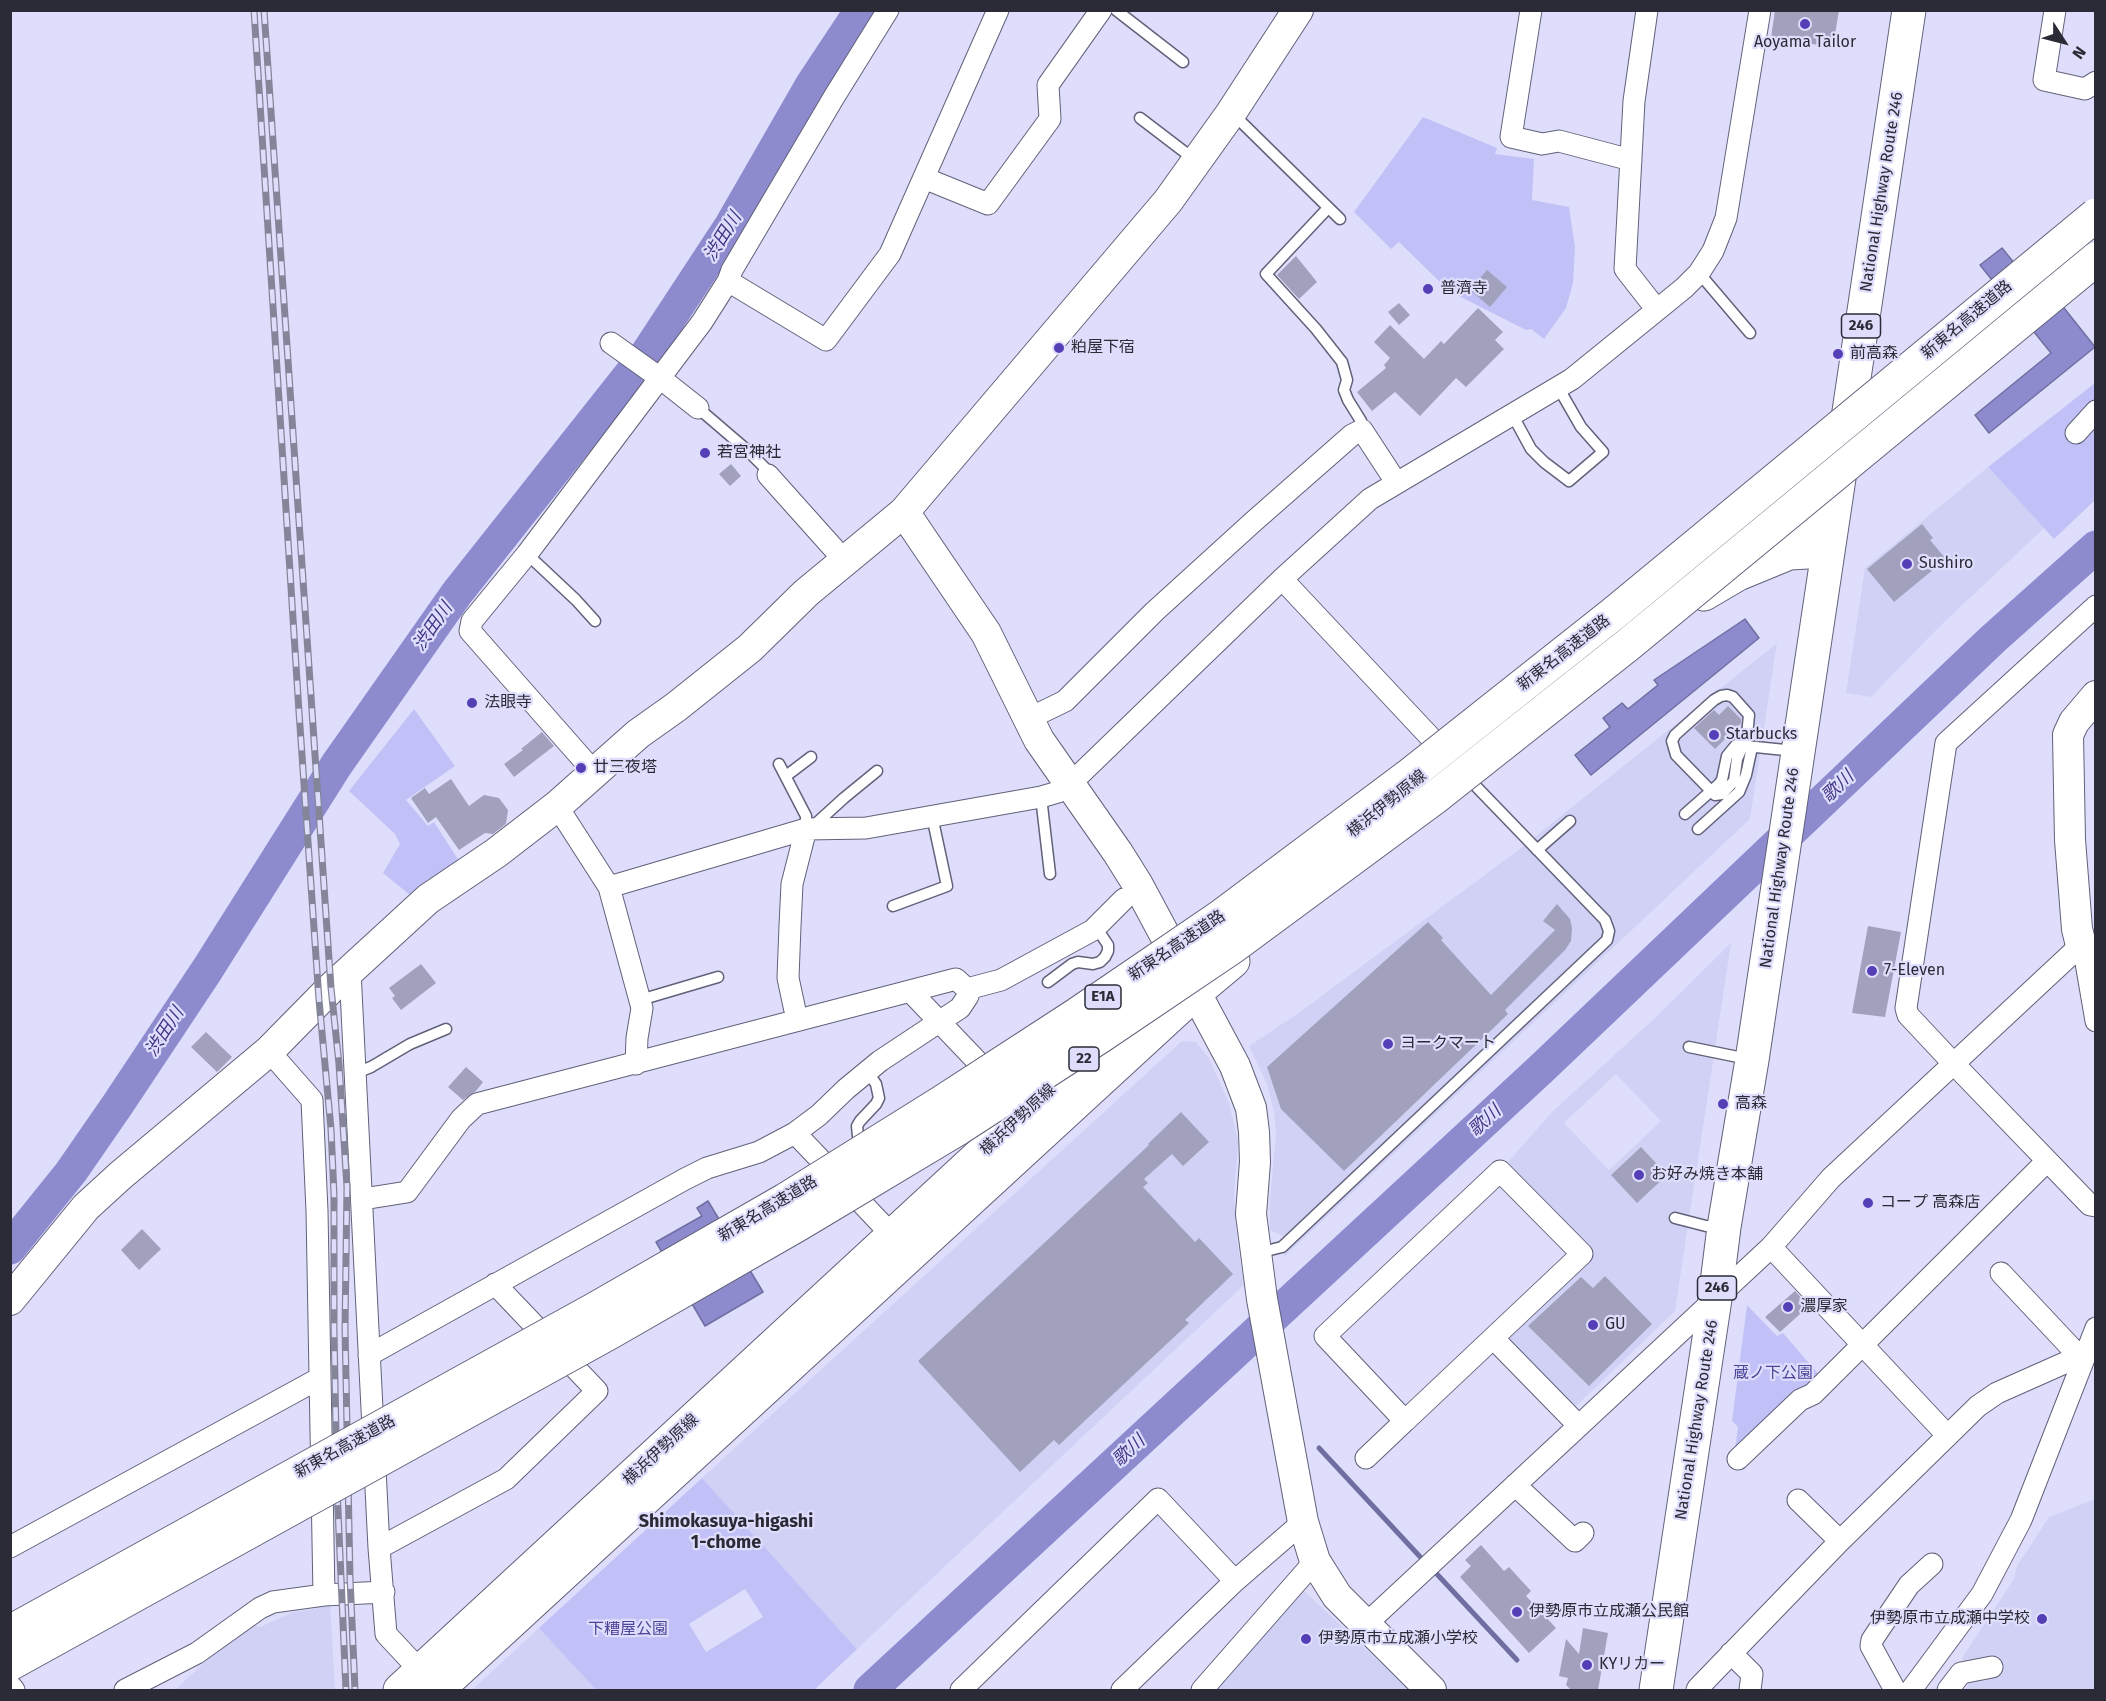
<!DOCTYPE html>
<meta charset="utf-8">
<style>
body{margin:0}
#map{position:relative;width:2106px;height:1701px;overflow:hidden;background:#dedefc;font-family:"Fira Sans",sans-serif}
canvas{display:block}
.frame{position:absolute;inset:0;border:12px solid #2b2b37;pointer-events:none}
.north{position:absolute;left:2034px;top:12px;width:60px;height:60px;-webkit-text-stroke:4px #dedefc;paint-order:stroke;rotate:126deg;font-size:16px;font-weight:700;line-height:24px;text-align:center;color:#2b2b37}
.north::after{content:'';display:block;margin:auto;width:21px;height:27px;background:#2b2b37;clip-path:polygon(50% 0,100% 100%,50% 72%,0 100%)}
</style>
<div id="map">
<canvas width="2106" height="1701"></canvas>
<div class="frame"></div>
<div class="north">N</div>
</div>
<script>
const context = document.querySelector('canvas').getContext('2d');
context.lineJoin = 'round';
function paint(path, color) { context.fillStyle = color; context.fill(path, 'evenodd'); }
const poly = rows => new Path2D(rows.map(r => 'M' + r).join(''));
function trace(path, color, width, dash) { context.strokeStyle = color; context.lineWidth = width; context.lineCap = dash ? 'butt' : 'round'; context.setLineDash(dash || []); context.stroke(path); }
function drawText(font, color, halo, rows, align = 'center') {
  context.font = font + ' "Fira Sans","Noto Sans JP",sans-serif'; context.lineWidth = 4.5; context.setLineDash([]); context.textBaseline = 'middle'; context.strokeStyle = halo; context.fillStyle = color; for (const [text, x, y, turn = 0] of rows) {
    context.save(); context.translate(x, y); context.rotate((+turn || 0) * Math.PI / 180); context.textAlign = isNaN(turn) ? turn : align; if (halo) context.strokeText(text, 0, 0); context.fillText(text, 0, 0); context.restore();
  }
}
const built = poly([
 [1988,467,2044,528,1938,628,1871,697,1846,693,1865,568],
 [1777,643,1750,819,1284,1257,1283,1236,1270,1230,1270,1199,1276,1135,1274,1112,1267,1084,1249,1046,1300,1012,1521,848],
 [1731,943,1675,1311,1577,1405,1568,1405,1509,1343,1509,1335,1593,1255,1508,1162,1552,1112,1655,1018],
 [1616,1074,1661,1121,1609,1170,1564,1123],
 [1182,1041,1196,1042,1209,1058,1229,1103,1238,1141,1234,1197,1237,1241,1244,1285,857,1649,702,1478],
 [2095,1499,2095,1690,1966,1690,1972,1675,1962,1658,2014,1579,2017,1566,2049,1517],
 [1300,1587,1409,1690,1213,1690],
 [330,1603,335,1690,175,1690,238,1631,254,1625,260,1627,293,1612,315,1609,318,1604],
 [539,1628,596,1690,472,1690]
]);
const green = poly([
 [1423,117,1497,148,1495,154,1534,159,1532,200,1569,207,1575,247,1573,283,1566,308,1544,339,1531,329,1526,330,1455,294,1444,286,1399,242,1391,249,1354,212],
 [2095,383,2095,500,2054,539,1988,467],
 [414,709,455,766,406,800,428,826,434,822,461,864,410,895,383,873,400,844,395,834,349,791],
 [1747,1305,1777,1336,1783,1333,1821,1377,1734,1457,1738,1427,1732,1421],
 [702,1478,857,1649,814,1690,596,1690,539,1628],
 [745,1589,763,1617,706,1652,689,1624]
]);
const water = poly([
 [2002,248,2032,285,2041,279,2095,347,1989,433,1975,415,2051,353,1980,265,2002,248],
 [1745,619,1759,638,1591,775,1575,755,1610,727,1603,718,1622,703,1628,709,1658,685,1654,680,1745,619],
 [708,1201,763,1292,705,1326,656,1242,702,1216,697,1208,708,1201]
]);
const stream = poly([
 [1319,1448,1424,1561],
 [1435,1572,1517,1660]
]);
const river = poly([
 [10,1248,71,1172,118,1104,207,970,337,764,457,593,647,353,731,225,812,84,861,10],
 [870,1690,1541,1069,1993,639,2096,547]
]);
const building = poly([
 [1775,10,1839,10,1833,47,1771,38],
 [1296,256,1317,282,1299,299,1277,275],
 [1487,270,1507,287,1490,307,1470,290],
 [1399,303,1410,315,1399,325,1388,312],
 [1478,308,1503,332,1495,340,1504,349,1466,387,1456,378,1420,416,1395,392,1372,411,1357,392,1386,368,1384,365,1390,358,1374,342,1390,325,1424,359,1441,341,1444,344],
 [731,464,741,476,730,486,719,474],
 [1922,524,1933,538,1930,540,1946,559,1894,602,1867,569],
 [1728,706,1741,719,1741,723,1715,749,1694,728,1714,710,1719,715],
 [542,732,554,746,514,777,504,764,523,750,521,749],
 [451,779,469,806,484,795,499,798,508,810,506,824,493,834,485,833,459,850,436,817,428,823,411,798,425,788,429,794],
 [1557,904,1570,919,1572,928,1571,941,1565,950,1505,1010,1508,1014,1344,1171,1281,1109,1267,1067,1428,922,1443,938,1441,940,1491,995,1555,930,1543,921],
 [1868,926,1901,932,1885,1017,1852,1013],
 [421,964,436,983,401,1010,392,998,395,996,389,988],
 [206,1032,232,1057,217,1072,191,1047],
 [466,1067,483,1082,476,1091,463,1100,448,1087],
 [1181,1112,1209,1142,1183,1166,1172,1154,1144,1179,1148,1183,1143,1187,1195,1242,1199,1238,1233,1274,1185,1320,1189,1323,1059,1445,1054,1440,1020,1472,918,1361,1149,1145,1148,1144],
 [1641,1147,1667,1175,1637,1203,1611,1175],
 [142,1229,161,1249,139,1270,121,1250],
 [1605,1276,1652,1324,1589,1386,1528,1326,1581,1277,1593,1288],
 [1795,1291,1809,1306,1780,1332,1765,1317],
 [1481,1545,1504,1571,1509,1567,1531,1591,1526,1596,1556,1628,1529,1653,1460,1577,1471,1566,1465,1560],
 [1583,1628,1608,1633,1598,1690,1571,1690,1566,1685,1568,1678,1559,1676,1566,1639,1579,1654]
]);
const lane = poly([
 [1116,10,1183,62],
 [1232,113,1340,219],
 [1140,118,1195,160],
 [1328,208,1266,274,1316,329,1342,362,1347,380,1344,390,1348,400,1361,421,1362,430],
 [1699,273,1750,333],
 [698,408,747,450,764,467,768,475],
 [1512,414,1531,449,1544,462,1569,481,1603,452,1581,427,1558,387],
 [527,554,576,600,595,621],
 [1743,746,1737,759,1734,781,1722,794,1715,795,1676,755,1672,741,1675,735,1714,700,1721,696,1727,695,1733,697,1749,715,1746,746],
 [779,764,806,816,806,829],
 [786,776,811,757],
 [1041,797,1050,874],
 [1685,814,1719,784,1722,780,1727,756,1736,745,1795,751],
 [811,828,844,798,877,771],
 [1698,829,1739,792,1746,775,1752,747],
 [1537,850,1570,821],
 [893,906,947,886,932,816],
 [1048,982,1072,964,1078,962,1093,964,1100,962,1105,957,1108,951,1108,945,1096,927],
 [640,1000,718,977],
 [1689,1047,1748,1059],
 [356,1073,371,1067,410,1044,446,1029],
 [858,1136,857,1126,860,1121,876,1104,879,1098,876,1084,867,1071],
 [1675,1218,1706,1226,1721,1227],
 [1258,1253,1282,1247,1607,940,1609,931,1605,920,1466,776]
]);
const street = poly([
 [1531,10,1511,137,1542,144,1559,141,1631,160],
 [1647,10,1634,101,1625,269,1657,310],
 [2055,10,2044,80,2085,89,2096,82],
 [924,178,988,204,1050,119,1048,85,1101,10],
 [728,281,826,340,890,254,998,10],
 [611,343,660,378,698,408],
 [2076,433,2096,411],
 [768,475,844,560],
 [1282,579,1447,755],
 [2096,606,1946,743,1906,1008,1908,1015,1953,1063,2090,1205,2096,1206],
 [1028,719,1065,701,1154,612,1253,522,1352,435,1362,430,1396,482],
 [594,772,470,631,472,621,527,554,702,322,728,281,732,270,834,97,888,10],
 [557,806,609,887,642,1008,637,1038,636,1064],
 [609,887,806,829,866,828,1041,797,1058,792,1070,784,1282,579,1370,499,1572,379,1684,288,1699,273,1713,251,1726,218,1760,10],
 [350,971,379,1548,386,1634,428,1679],
 [911,992,995,1080],
 [797,1020,788,978,790,926,792,884,806,829],
 [269,1051,312,1100,317,1211,324,1595],
 [795,1133,893,1236],
 [363,1199,407,1192,461,1119,477,1104,956,979,967,989,1001,980,1093,930,1124,899],
 [1771,1247,1947,1435],
 [2001,1273,2078,1355],
 [1493,1338,1582,1254,1500,1171,1325,1336,1405,1421,1493,1338,1578,1425],
 [369,1355,685,1179,707,1168,759,1152,795,1133,819,1115,846,1089,880,1061,960,1008,968,996,967,989],
 [1366,1458,1405,1421],
 [1738,1459,1800,1400,1813,1394,2047,1161],
 [1515,1485,1575,1541,1583,1533],
 [1798,1500,1840,1541],
 [10,1547,320,1378],
 [379,1548,506,1479,597,1391,495,1284],
 [1365,1625,1771,1247,1831,1178,2081,945,2085,957,2096,1021],
 [1731,1653,1752,1674,1750,1690],
 [10,1685,14,1690],
 [125,1690,197,1653,260,1608,273,1602,324,1595,384,1592],
 [961,1690,1158,1499,1235,1581],
 [1122,1690,1235,1581,1303,1522],
 [1202,1690,1315,1561],
 [1697,1690,1698,1688,1840,1541,1978,1406,1997,1393,2096,1349],
 [1895,1690,1871,1646,1872,1640,1909,1585,1932,1564],
 [1911,1690,1982,1594,2021,1520,2096,1328],
 [1948,1690,1961,1673,1992,1667]
]);
const secondary = poly([
 [904,512,986,633,1039,740,1118,853,1138,885,1235,1066,1251,1108,1254,1132,1255,1162,1251,1214,1262,1299,1303,1522,1315,1561,1337,1596,1431,1690],
 [2081,945,2077,929,2070,840,2068,735,2074,722,2096,696],
 [10,1300,86,1207,121,1175,269,1051,331,988,428,899,496,853,557,806,638,734,676,707,750,648,806,593,904,512,1168,201,1231,113,1298,10]
]);
const primary = poly([
 [1761,534,1793,521,1831,519],
 [1704,594,1738,574,1789,553,1827,551],
 [400,1690,1088,1055],
 [437,1690,1196,992,1233,961]
]);
const highway = poly([
 [1656,1690,1715,1299,1724,1227,1752,1060,1909,10]
]);
const rail = poly([
 [254,10,299,712,319,1000,331,1129,334,1195,334,1329,337,1488,346,1690],
 [264,10,331,988,339,1064,347,1187,345,1328,350,1578,355,1690]
]);
const highwayBridge = poly([
 [10,1632,595,1309,785,1200,942,1102,1076,1015,1220,917,1411,774,1613,614,2096,215],
 [10,1664,609,1333,799,1224,959,1128,1101,1036,1234,946,1433,799,1629,644,2096,259]
]);
const markers = [
 [1805,24,6,"#543fb7"],
 [1428,289,6,"#543fb7"],
 [1059,348,6,"#543fb7"],
 [1838,354,6,"#543fb7"],
 [705,453,6,"#543fb7"],
 [1907,564,6,"#543fb7"],
 [472,703,6,"#543fb7"],
 [1714,735,6,"#543fb7"],
 [581,768,6,"#543fb7"],
 [1872,971,6,"#543fb7"],
 [1388,1044,6,"#543fb7"],
 [1723,1104,6,"#543fb7"],
 [1639,1175,6,"#543fb7"],
 [1868,1203,6,"#543fb7"],
 [1788,1307,6,"#543fb7"],
 [1593,1325,6,"#543fb7"],
 [1517,1612,6,"#543fb7"],
 [2042,1619,6,"#543fb7"],
 [1306,1639,6,"#543fb7"],
 [1587,1665,6,"#543fb7"]
];
const shields = [
 [1861,326,39],
 [1103,997,36],
 [1084,1059,30],
 [1717,1288,39]
];
const shieldNames = [
 ["246",1861,326],
 ["E1A",1103,997],
 ["22",1084,1059],
 ["246",1717,1288]
];
const poiNames = [
 ["Aoyama Tailor",1805,43,"center"],
 ["普濟寺",1440,289],
 ["粕屋下宿",1071,348],
 ["前高森",1850,354],
 ["若宮神社",717,453],
 ["Sushiro",1919,564],
 ["法眼寺",484,703],
 ["Starbucks",1726,735],
 ["廿三夜塔",593,768],
 ["7-Eleven",1884,971],
 ["ヨークマート",1400,1044],
 ["高森",1735,1104],
 ["お好み焼き本舗",1651,1175],
 ["コープ 高森店",1880,1203],
 ["濃厚家",1800,1307],
 ["GU",1605,1325],
 ["伊勢原市立成瀬公民館",1529,1612],
 ["伊勢原市立成瀬中学校",2030,1619,"right"],
 ["伊勢原市立成瀬小学校",1318,1639],
 ["KYリカー",1599,1665]
];
const streetNames = [
 ["National Highway Route 246",1882,192,-81],
 ["新東名高速道路",1967,320,-40],
 ["新東名高速道路",1564,653,-38],
 ["横浜伊勢原線",1387,804,-39],
 ["National Highway Route 246",1780,868,-82],
 ["新東名高速道路",1177,946,-34],
 ["横浜伊勢原線",1018,1120,-43],
 ["新東名高速道路",768,1209,-31],
 ["National Highway Route 246",1697,1420,-81],
 ["新東名高速道路",345,1447,-29],
 ["横浜伊勢原線",661,1450,-43]
];
const parkNames = [
 ["蔵ノ下公園",1773,1374],
 ["下糟屋公園",628,1630]
];
const waterNames = [
 ["渋田川",723,237,-58],
 ["渋田川",433,627,-55],
 ["歌川",1838,787,-44],
 ["渋田川",165,1032,-57],
 ["歌川",1485,1121,-43],
 ["歌川",1129,1451,-43]
];
const neighbourhoodNames = [
 ["Shimokasuya-higashi",726,1522],
 ["1-chome",726,1543]
];
paint(built, '#d1d1f6');
paint(green, '#c2c1f7');
paint(water, '#8d8bce');
trace(water, '#706ea1', 1.5);
trace(stream, '#706ea1', 5);
trace(river, '#8d8bce', 33);
paint(building, '#a1a1bd');
trace(lane, '#61617a', 13);
trace(street, '#61617a', 23);
trace(secondary, '#61617a', 32);
trace(primary, '#61617a', 35);
trace(highway, '#61617a', 35);
trace(lane, '#fff', 10);
trace(street, '#fff', 21);
trace(secondary, '#fff', 30);
trace(primary, '#fff', 33);
trace(highway, '#fff', 33);
trace(rail, '#85859a', 7);
trace(rail, '#dedefc', 4.5, [14]);
trace(highwayBridge, '#61617a', 35, []);
trace(highwayBridge, '#fff', 33);
for (const [x, y, r, color] of markers) { const dot = new Path2D(); dot.arc(x, y, r, 0, 2 * Math.PI); context.fillStyle = color; context.fill(dot); trace(dot, '#dedefc', 2); }
for (const [x, y, w] of shields) { const box = new Path2D(); box.roundRect(x - w / 2, y - 12, w, 24, 4.5); context.fillStyle = '#dedefc'; context.fill(box); trace(box, '#2b2b37', 1.5); }
drawText('bold 15px', '#2b2b37', null, shieldNames);
drawText('16px', '#2b2b37', '#dedefc', poiNames, 'left');
drawText('16px', '#2b2b37', '#dedefc', streetNames);
drawText('16px', '#4e4596', '#dedefc', parkNames);
drawText('italic 18px', '#413685', '#dedefc', waterNames);
drawText('bold 18px', '#2b2b37', '#dedefc', neighbourhoodNames);
</script>
